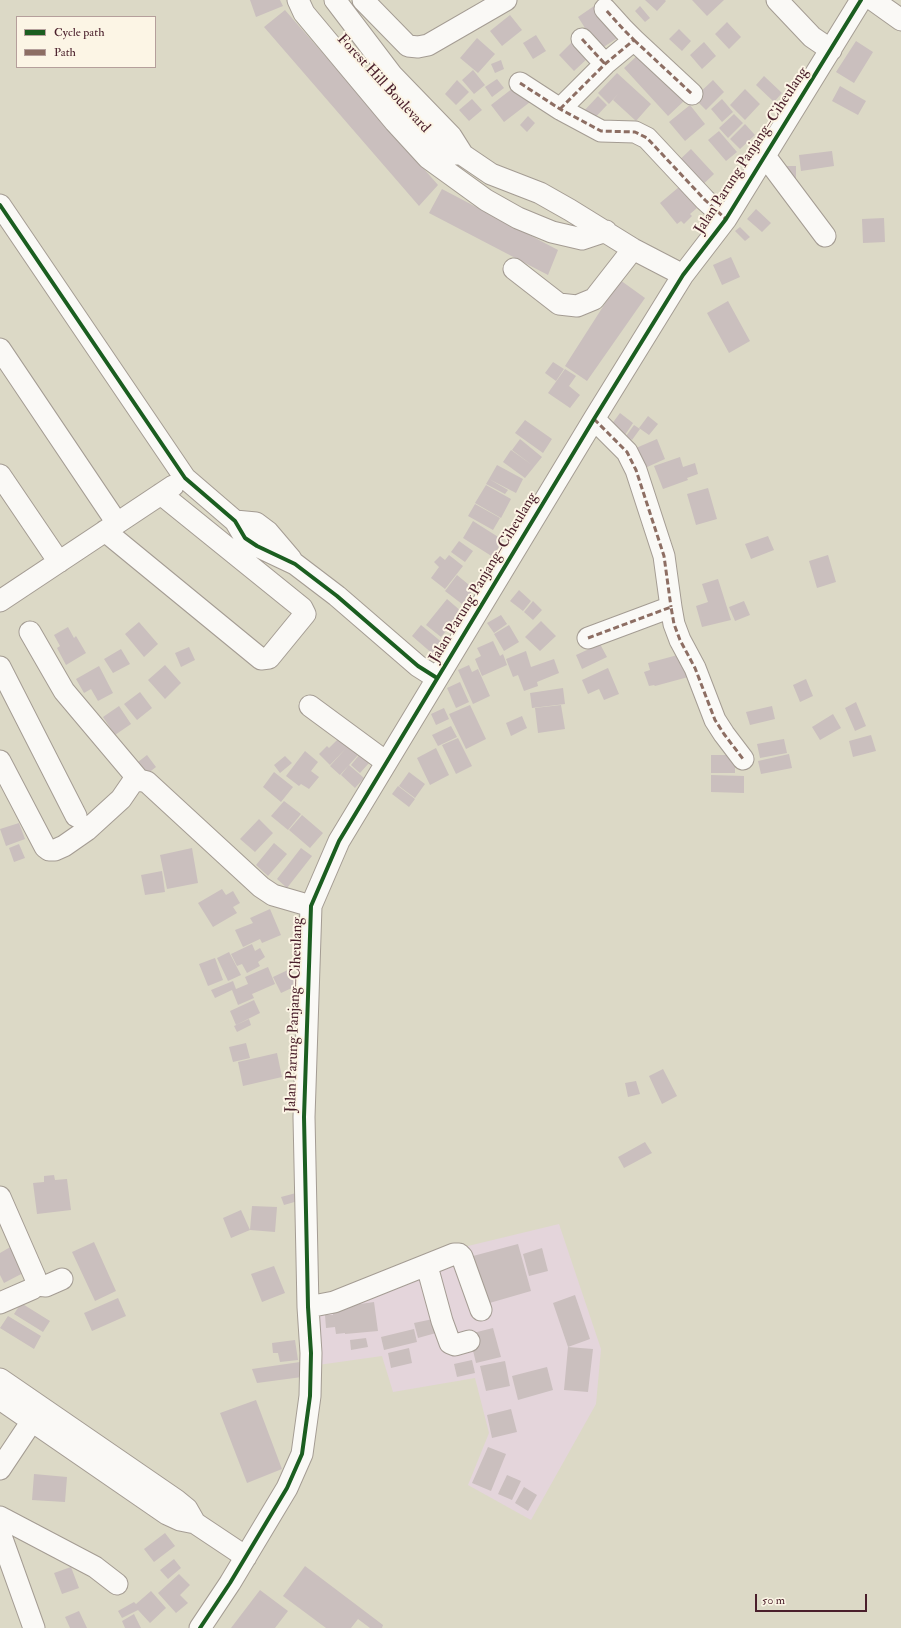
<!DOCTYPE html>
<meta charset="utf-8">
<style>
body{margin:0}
#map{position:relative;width:901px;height:1628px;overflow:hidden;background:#dcd9c6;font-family:"IM FELL Double Pica",serif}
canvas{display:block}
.legend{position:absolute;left:16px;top:16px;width:140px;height:52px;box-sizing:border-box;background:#fcf5e5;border:1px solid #b59f9b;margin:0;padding:5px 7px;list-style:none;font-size:12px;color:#4a1f2b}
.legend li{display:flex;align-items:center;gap:8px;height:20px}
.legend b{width:20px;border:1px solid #b59f9b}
.scale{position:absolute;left:755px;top:1594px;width:112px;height:18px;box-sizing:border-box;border:2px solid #4a1f2b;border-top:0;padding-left:5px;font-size:12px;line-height:14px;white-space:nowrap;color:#4a1f2b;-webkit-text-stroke:3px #fcf5e5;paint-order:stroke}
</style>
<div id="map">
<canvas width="901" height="1628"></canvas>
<ul class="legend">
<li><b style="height:5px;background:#1b5e20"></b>Cycle path</li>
<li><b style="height:5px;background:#8d6e63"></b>Path</li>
</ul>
<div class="scale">50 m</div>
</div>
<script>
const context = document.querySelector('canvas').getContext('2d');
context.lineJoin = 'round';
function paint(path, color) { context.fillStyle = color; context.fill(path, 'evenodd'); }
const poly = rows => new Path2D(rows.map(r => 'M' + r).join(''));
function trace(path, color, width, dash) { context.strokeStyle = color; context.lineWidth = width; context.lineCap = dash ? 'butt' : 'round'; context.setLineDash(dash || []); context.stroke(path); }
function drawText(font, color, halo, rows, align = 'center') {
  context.font = font + ' "IM FELL Double Pica",serif'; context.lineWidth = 4; context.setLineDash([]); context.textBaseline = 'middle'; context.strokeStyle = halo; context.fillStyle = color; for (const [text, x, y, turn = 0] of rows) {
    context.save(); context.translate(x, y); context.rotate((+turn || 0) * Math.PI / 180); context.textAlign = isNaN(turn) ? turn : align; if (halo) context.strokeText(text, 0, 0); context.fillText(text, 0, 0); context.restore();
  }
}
const built = poly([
 [559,1224,601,1349,596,1404,531,1520,468,1485,489,1433,475,1378,393,1392,382,1356,318,1365,318,1298,468,1246]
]);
const building = poly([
 [250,0,280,0,283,6,256,17],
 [645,0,665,0,666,1,657,11],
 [692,0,724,0,707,16],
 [597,4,619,37,599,50,578,17],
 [640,6,650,18,645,22,635,11],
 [285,10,438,185,419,206,264,27],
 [510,15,522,30,502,46,490,31],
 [727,22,741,37,729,49,715,34],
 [679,29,691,41,682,51,669,39],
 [536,35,546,51,533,59,523,43],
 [477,38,495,54,478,73,460,58],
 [573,41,588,58,574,71,559,55],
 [856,41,873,52,854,83,836,72],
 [704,42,716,56,702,69,690,55],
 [639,54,684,101,668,116,624,68],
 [501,60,504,69,495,73,491,64],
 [473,70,485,85,474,94,462,80],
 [617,73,651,104,636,121,613,100,618,94,609,104,598,93],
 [764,76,782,93,774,102,756,85],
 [497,79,504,88,492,97,485,87],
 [457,80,469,92,456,105,445,94],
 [713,80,724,92,706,110,694,98],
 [517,85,530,102,504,122,491,105],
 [840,86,866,101,858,115,832,101],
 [745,89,760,104,745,120,730,105],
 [598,96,607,105,591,122,582,113],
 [472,99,482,110,469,121,459,110],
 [722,99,733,112,722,122,711,109],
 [690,105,705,124,685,141,669,122],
 [734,114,743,123,728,138,719,128],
 [528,116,535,123,527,132,520,125],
 [745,124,755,135,740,149,730,139],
 [719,131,737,152,726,161,708,140],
 [691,149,714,174,697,190,674,165],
 [832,151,834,166,801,171,799,155],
 [787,166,796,166,796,179,787,178],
 [679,187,697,208,690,214,692,216,684,224,681,221,677,224,660,203],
 [442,189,558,250,548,275,429,213],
 [756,209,771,223,762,232,747,219],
 [884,218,885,242,863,243,862,219],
 [740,227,750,237,745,241,735,231],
 [731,257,740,277,722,285,713,265],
 [620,280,645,298,587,381,565,366],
 [728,301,750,341,729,353,707,313],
 [553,362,564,369,556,381,545,373],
 [565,369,576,376,569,386,580,395,570,408,548,393],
 [620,413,633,423,625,435,611,425],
 [648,416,658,424,649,435,639,428],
 [525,420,552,439,543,453,515,433],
 [634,425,640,429,632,440,626,436],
 [520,439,542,457,525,478,503,462,511,450,532,465,512,450],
 [657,439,665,459,645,468,636,448],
 [680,457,683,467,695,463,698,474,687,478,688,480,663,489,654,466],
 [497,465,523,479,516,493,489,479],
 [489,479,508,490,505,494,486,484],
 [486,485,511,499,501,518,475,503],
 [708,488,717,519,696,525,687,494],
 [475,504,500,518,493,530,468,516],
 [473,521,503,540,493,557,463,538],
 [768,536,774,550,751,559,745,544],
 [459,541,473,551,465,562,451,552],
 [449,555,463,566,445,589,431,578,439,567,434,562,440,556,445,560],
 [828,555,836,582,817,588,809,561],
 [457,575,474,589,462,604,445,591],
 [718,579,731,620,702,627,696,606,708,602,702,584],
 [519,590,531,601,523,611,510,601],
 [447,599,462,612,441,637,426,625],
 [533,601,542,610,533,620,524,612],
 [744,601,750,615,735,621,729,607],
 [501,615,507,624,494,633,487,623],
 [541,621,556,636,540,651,525,637],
 [139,622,158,644,144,657,125,634],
 [421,625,444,644,434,655,412,636],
 [509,625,519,642,504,651,494,634],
 [68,627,74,638,76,636,86,653,66,665,57,648,60,646,54,635],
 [493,641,500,656,503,654,507,665,482,676,475,659,481,656,477,648],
 [600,644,607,657,582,669,576,655],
 [189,647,195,660,181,667,175,653],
 [121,649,130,664,113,673,104,659],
 [526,651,531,667,554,659,559,673,537,682,538,686,524,691,518,675,513,677,506,659],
 [685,653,692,676,655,686,654,685,649,686,644,672,650,670,648,663],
 [165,665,181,683,165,699,148,680],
 [469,665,472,672,478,669,490,696,473,704,458,670],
 [99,666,113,693,98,701,91,689,84,693,76,679],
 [608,668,619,694,604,700,599,689,588,694,582,680],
 [806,679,813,696,800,702,793,685],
 [460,682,469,702,456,708,447,688],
 [563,688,565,704,532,708,530,693],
 [140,692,152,708,137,720,124,704],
 [856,702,866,726,855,731,845,708],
 [470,705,486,739,466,749,449,714],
 [561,705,565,729,538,733,535,708],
 [119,706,131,724,115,735,103,717],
 [772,706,775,719,750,725,746,712],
 [444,708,449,719,436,725,431,714],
 [833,714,841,728,820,740,812,727],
 [522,716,527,728,511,736,506,723],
 [451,726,457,737,438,746,432,735],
 [871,735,876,751,853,757,849,741],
 [341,736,350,744,330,765,319,754,327,746,329,748],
 [458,738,472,766,456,774,442,745],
 [784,739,787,753,760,758,757,744],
 [348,746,358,755,340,775,330,766],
 [436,748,449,775,430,785,417,758],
 [305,751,318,762,311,771,319,777,309,789,301,784,299,786,286,776],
 [360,754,369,763,360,773,351,765],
 [789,754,792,768,761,774,758,761],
 [147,755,156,767,147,774,138,762],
 [711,755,735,755,735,773,711,773],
 [285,756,292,763,280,773,274,765],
 [349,765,364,778,355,788,341,775],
 [274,772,293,787,281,802,263,787],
 [409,772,425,784,415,798,399,786],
 [711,775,744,776,744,793,711,792],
 [398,786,415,799,409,807,392,794],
 [284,801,301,814,288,830,271,816],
 [302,815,323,833,310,848,289,830],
 [259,819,273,833,255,852,240,839],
 [19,823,25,839,6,846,0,829],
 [274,843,287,854,268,876,256,865],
 [19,844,25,858,14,862,9,848],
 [192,848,198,883,167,889,160,855],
 [301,848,312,856,287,888,277,879],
 [162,871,165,892,145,895,141,875],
 [222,889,226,895,233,891,240,903,233,907,237,913,213,927,198,903],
 [270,909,281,935,262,943,260,939,243,947,235,930,253,923,250,918],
 [252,944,255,951,260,948,265,957,258,962,260,966,247,973,242,964,237,966,231,954],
 [229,952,241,975,228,981,217,958],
 [215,958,223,980,208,986,199,964],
 [268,967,275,984,252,994,250,990,254,998,238,1005,232,990,215,998,211,990,233,981,236,989,248,984,245,977],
 [290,969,298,985,281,993,273,977],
 [254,1000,260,1013,236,1025,230,1011],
 [249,1019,251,1025,237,1032,234,1026],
 [246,1043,250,1058,233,1062,229,1047],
 [277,1053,282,1077,243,1086,238,1062],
 [663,1069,677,1096,662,1104,649,1076],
 [636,1081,640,1094,628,1097,625,1083],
 [645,1142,652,1153,624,1168,618,1157],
 [54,1175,55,1180,67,1179,71,1210,37,1214,33,1183,44,1182,44,1176],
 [296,1193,298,1201,284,1205,281,1197],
 [252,1206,277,1207,275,1232,250,1230],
 [241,1210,250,1230,231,1238,223,1218],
 [94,1242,116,1291,95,1301,72,1252],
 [518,1244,531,1291,486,1304,473,1256],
 [12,1246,25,1272,4,1283,0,1275,0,1253],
 [542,1248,548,1271,529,1276,523,1254],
 [274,1266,285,1293,262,1302,251,1274],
 [575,1295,590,1339,568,1347,593,1349,588,1392,564,1390,568,1347,553,1303],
 [118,1298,126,1316,92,1331,84,1313],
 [374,1302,378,1331,345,1334,345,1333,336,1334,335,1327,326,1328,325,1315,333,1315,332,1308],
 [21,1303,50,1321,43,1332,14,1314],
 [8,1316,41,1336,34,1349,0,1328],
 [433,1319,436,1333,418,1338,414,1323],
 [493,1328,501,1357,476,1363,469,1334],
 [414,1329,417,1342,384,1350,381,1337],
 [366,1338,368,1347,351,1350,350,1340],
 [295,1340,298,1360,280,1362,278,1353,273,1353,272,1343],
 [409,1348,412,1363,391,1368,388,1353],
 [472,1360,475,1373,457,1377,454,1364],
 [505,1361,510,1386,486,1391,480,1366],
 [300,1362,302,1377,257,1383,252,1369],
 [547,1367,553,1390,518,1400,512,1376],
 [256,1400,282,1469,247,1483,220,1413],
 [511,1409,517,1432,492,1438,487,1415],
 [488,1447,506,1454,491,1491,472,1483],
 [34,1474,67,1477,65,1502,32,1500],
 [507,1475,521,1481,512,1500,498,1494],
 [524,1487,537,1495,528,1511,515,1503],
 [165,1533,175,1546,154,1562,144,1549],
 [174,1559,181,1568,168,1579,160,1570],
 [305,1566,383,1625,382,1628,370,1628,358,1619,351,1628,326,1628,283,1596],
 [71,1567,79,1588,62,1594,54,1573],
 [179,1574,190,1585,180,1595,188,1603,176,1613,158,1593],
 [260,1590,288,1611,275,1628,231,1628],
 [151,1591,166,1608,150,1623,138,1610,122,1618,118,1611,134,1602,136,1604],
 [79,1611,87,1628,70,1628,65,1617],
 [134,1614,141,1628,125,1628,122,1621]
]);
const minor = poly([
 [298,0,304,13,395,122,428,158,486,200,518,218,552,232,582,239,606,231],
 [335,0,392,75,451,136,463,155,491,174,540,193,570,210,633,249,683,275],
 [363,0,408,46,418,47,428,45,506,0],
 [777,0,812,37,831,50],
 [873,0,901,20],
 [582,39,605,64],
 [634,40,692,94],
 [520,83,560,109,601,131,635,132,647,138,705,200,726,219],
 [382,85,443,148,453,154,458,154],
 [560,109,605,64,634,40,624,30,605,9],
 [765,156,825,236],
 [0,205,185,478,235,521,245,538,257,546,295,564,337,596,418,666,437,678],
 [514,269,559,304,577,306,594,299,633,249],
 [0,349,117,523],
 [594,419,627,452,636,470,664,556,671,607],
 [0,475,59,562],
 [235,521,256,523,268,532,291,559],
 [105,531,261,659,269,658,305,614,302,608,161,494],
 [0,601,173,486],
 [30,632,64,691,139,780],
 [588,638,671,607,674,624,680,640,695,668,715,720,724,734,743,759],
 [0,667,76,816],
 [310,706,386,762],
 [0,761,45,847,49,850,55,850,64,846,87,830,121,799,132,783,139,780,147,782,261,887,273,895,311,906],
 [0,1197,35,1277,36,1285,32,1289,0,1303],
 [427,1266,442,1321,450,1343,455,1345,469,1341],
 [36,1285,46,1286,62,1279],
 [308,1307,334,1302,454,1254,459,1254,462,1257,481,1310],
 [0,1379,176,1500,187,1509,195,1523],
 [0,1399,167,1514,180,1520,195,1523,246,1557],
 [0,1469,32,1421,36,1408],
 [0,1517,95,1567,117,1584],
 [0,1533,34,1628],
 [200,1628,230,1583,287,1488,302,1454,310,1396,311,1353,308,1307,304,1117,311,906,339,841,594,419,683,275,726,219,861,0]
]);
const quiet = poly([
 [582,39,605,64],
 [634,40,692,94],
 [520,83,560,109,601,131,635,132,647,138,705,200,726,219],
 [560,109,605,64,634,40,624,30,605,9],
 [594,419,627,452,636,470,664,556,671,607],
 [588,638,671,607,674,624,680,640,695,668,715,720,724,734,743,759]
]);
const cycleway = poly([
 [0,205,185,478,235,521,245,538,257,546,295,564,337,596,418,666,437,678],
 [200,1628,230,1583,287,1488,302,1454,310,1396,311,1353,308,1307,304,1117,311,906,339,841,594,419,683,275,726,219,861,0]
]);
const streetNames = [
 ["Forest Hill Boulevard",383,84,47],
 ["Jalan Parung Panjang–Ciheulang",752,151,-57],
 ["Jalan Parung Panjang–Ciheulang",484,578,-59],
 ["Jalan Parung Panjang–Ciheulang",295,1015,-88]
];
paint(built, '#e4d5db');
paint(building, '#cabfbe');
trace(minor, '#a49c93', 23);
trace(minor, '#faf9f6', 21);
trace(quiet, '#8d6e63', 3, [6, 3]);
trace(cycleway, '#1b5e20', 4);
drawText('15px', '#4a1f2b', '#fcf5e5', streetNames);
</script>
